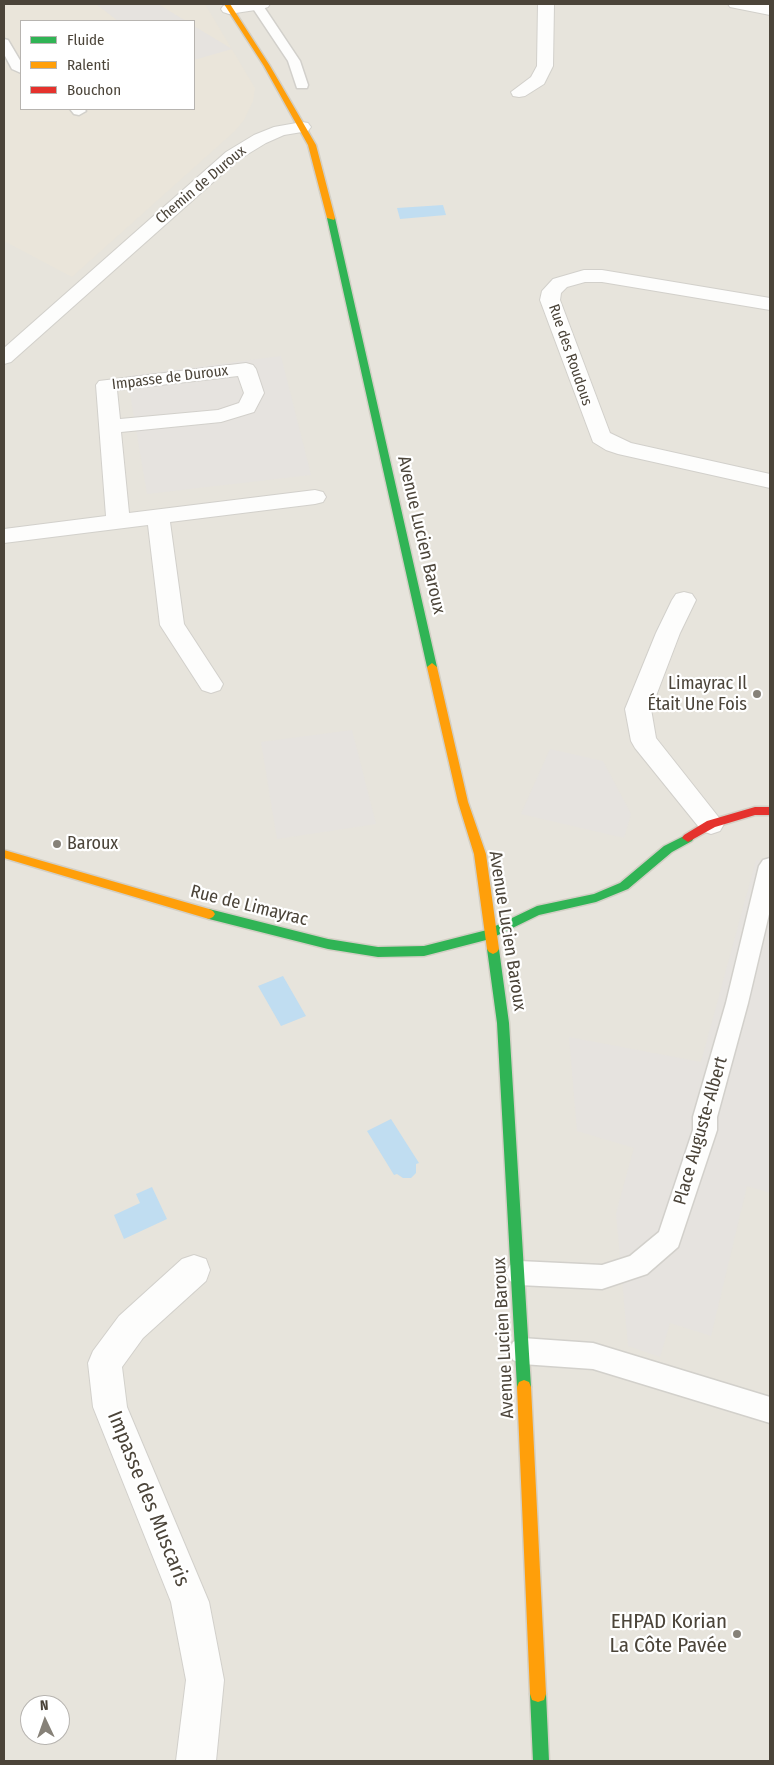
<!DOCTYPE html>
<meta charset="utf-8">
<style>
body{margin:0}
#map{position:relative;width:774px;height:1765px;overflow:hidden;background:#f4f2ee;font-family:"Fira Sans Condensed",sans-serif}
canvas{display:block}
.frame{position:absolute;inset:0;border:5px solid #4b4439;pointer-events:none}
.legend{position:absolute;left:20px;top:20px;width:175px;height:90px;box-sizing:border-box;background:#fff;border:1px solid #b7b4b0;margin:0;padding:6px 9px;list-style:none;font-size:15px;color:#4b4439}
.legend li{display:flex;align-items:center;gap:10px;height:25px}
.legend b{width:25px;border:1px solid #b7b4b0}
.north{position:absolute;left:20px;top:1695px;width:50px;height:50px;box-sizing:border-box;background:#fff;border:1px solid #b7b4b0;border-radius:50%;rotate:357deg;font-size:14px;font-weight:700;line-height:20px;text-align:center;color:#4b4439}
.north::after{content:'';display:block;margin:auto;width:18px;height:22px;background:#868178;clip-path:polygon(50% 0,100% 100%,50% 72%,0 100%)}
</style>
<div id="map">
<canvas width="774" height="1765"></canvas>
<div class="frame"></div>
<ul class="legend">
<li><b style="height:6px;background:#30b455"></b>Fluide</li>
<li><b style="height:6px;background:#ff9f0a"></b>Ralenti</li>
<li><b style="height:6px;background:#e5322d"></b>Bouchon</li>
</ul>
<div class="north">N</div>
</div>
<script>
const context = document.querySelector('canvas').getContext('2d');
context.lineJoin = 'round';
function paint(path, color) { context.fillStyle = color; context.fill(path, 'evenodd'); }
const poly = rows => new Path2D(rows.map(r => 'M' + r).join(''));
function trace(path, color, width, dash) { context.strokeStyle = color; context.lineWidth = width; context.lineCap = dash ? 'butt' : 'round'; context.setLineDash(dash || []); context.stroke(path); }
function drawText(font, color, halo, rows, align = 'center') {
  context.font = font + ' "Fira Sans Condensed",sans-serif'; context.lineWidth = 4.5; context.setLineDash([]); context.textBaseline = 'middle'; context.strokeStyle = halo; context.fillStyle = color; for (const [text, x, y, turn = 0] of rows) {
    context.save(); context.translate(x, y); context.rotate((+turn || 0) * Math.PI / 180); context.textAlign = isNaN(turn) ? turn : align; if (halo) context.strokeText(text, 0, 0); context.fillText(text, 0, 0); context.restore();
  }
}
const residential = poly([
 [4,4,770,4,770,1761,4,1761],
 [21,21,194,21,194,109,21,109],
 [30,1705,60,1705,60,1735,30,1735]
]);
const education = poly([
 [4,4,205,4,255,88,253,101,244,120,235,131,72,277,4,241],
 [21,21,194,21,194,109,21,109]
]);
const parking = poly([
 [96,4,158,4,186,21,118,21],
 [194,26,232,49,194,60],
 [281,356,311,475,147,494,127,376],
 [352,730,376,824,277,839,261,742],
 [550,749,603,761,631,814,624,838,521,814],
 [756,860,770,862,770,1193,747,1186,711,1336,670,1323,660,1357,628,1346,616,1213,634,1148,577,1131,569,1037,701,1062]
]);
const water = poly([
 [443,205,446,215,400,219,397,208],
 [283,976,306,1016,281,1026,258,986],
 [391,1119,419,1163,416,1164,416,1173,411,1178,403,1178,397,1174,394,1175,367,1131],
 [152,1187,167,1219,124,1239,114,1215,140,1203,136,1194]
]);
const lane = poly([
 [250,4,262,4,300,61,308,85,307,88,297,88,288,61,250,4],
 [4,39,8,40,21,62,21,73,12,69,4,54,4,39],
 [70,109,84,109,86,111,79,115,74,114,70,109],
 [770,858,770,910,748,1003,717,1117,717,1130,678,1247,647,1274,602,1289,519,1285,510,1281,506,1273,510,1265,519,1261,602,1265,630,1256,659,1232,693,1130,693,1117,726,1003,759,866,763,860,770,858],
 [522,1338,593,1343,770,1397,770,1423,593,1369,522,1364,513,1360,509,1351,513,1342,522,1338]
]);
const street = poly([
 [229,4,270,4,268,7,262,9,229,14,223,12,221,9,223,6,229,4],
 [538,4,554,4,553,66,544,84,525,96,519,97,513,96,511,92,531,77,537,66,538,4],
 [728,4,770,5,770,15,730,7,728,4],
 [302,122,308,123,311,127,308,131,284,135,266,143,238,160,11,362,4,364,4,348,226,152,254,135,274,127,302,122],
 [584,270,602,270,770,298,770,310,602,282,585,282,567,287,561,293,560,300,610,433,631,443,770,474,770,488,618,454,606,450,593,442,540,300,542,291,553,279,584,270],
 [246,363,253,365,256,369,264,393,254,412,221,422,121,432,129,513,315,490,323,492,326,497,323,502,315,504,170,522,184,624,223,684,220,690,211,693,202,690,160,625,148,525,4,543,4,529,106,516,96,385,99,381,246,363],
 [238,376,244,393,239,403,218,410,120,419,117,390,238,376],
 [684,592,692,594,696,600,680,633,651,709,656,738,724,824,720,831,711,834,702,831,635,748,631,741,625,709,656,633,672,600,676,594,684,592],
 [194,1255,206,1259,210,1270,206,1281,143,1338,122,1367,127,1407,209,1602,224,1680,216,1761,176,1761,186,1680,171,1602,93,1407,88,1363,93,1351,119,1316,182,1259,194,1255]
]);
const fast = poly([
 [328,216,335,218,437,667,432,671,427,667,327,218,328,216],
 [688,834,694,838,692,841,672,852,628,889,596,902,539,915,490,939,424,956,378,957,328,949,209,919,205,917,203,914,205,911,209,909,328,939,378,947,424,946,487,930,537,906,594,894,620,883,664,846,688,834],
 [493,944,497,946,499,949,509,1023,531,1387,529,1392,524,1394,519,1392,517,1387,497,1023,487,949,489,946,493,944],
 [538,1686,544,1688,546,1694,549,1761,533,1761,530,1694,532,1688,538,1686]
]);
const slow = poly([
 [224,4,230,4,270,66,316,145,335,218,334,220,327,218,308,145,264,66,224,4],
 [432,663,437,667,468,802,486,854,499,949,497,952,493,954,489,952,487,949,474,854,458,802,427,667,432,663],
 [4,850,209,909,213,911,215,914,213,917,209,919,4,858,4,850],
 [524,1380,529,1382,531,1387,546,1694,544,1700,538,1702,532,1700,530,1694,517,1387,519,1382,524,1380]
]);
const jam = poly([
 [755,807,770,807,770,815,755,815,715,827,688,842,682,838,684,835,707,821,755,807]
]);
const markers = [
 [757,694,5,"#868178"],
 [57,844,5,"#868178"],
 [737,1634,5,"#868178"]
];
const farStreetnames = [
 ["Chemin de Duroux",201,185,-40],
 ["Rue des Roudous",570,355,71],
 ["Impasse de Duroux",170,378,-7]
];
const streetNames = [
 ["Avenue Lucien Baroux",421,535,77],
 ["Rue de Limayrac",249,906,14],
 ["Avenue Lucien Baroux",507,931,81],
 ["Place Auguste-Albert",701,1131,-74],
 ["Avenue Lucien Baroux",504,1338,-93]
];
const poiNames = [
 ["Limayrac Il",747,684],
 ["Était Une Fois",747,705],
 ["Baroux",67,844,"left"]
];
const nearStreetnames = [
 ["Impasse des Muscaris",148,1499,68]
];
const nearPoinames = [
 ["EHPAD Korian",727,1622],
 ["La Côte Pavée",727,1646]
];
paint(residential, '#e7e4dc');
paint(education, '#eae5da');
paint(parking, '#e6e3df');
paint(water, '#c0ddf1');
trace(lane, '#d2d0cb', 3);
trace(street, '#d2d0cb', 2);
trace(fast, '#d3cfc5', 3);
trace(slow, '#d3cfc5', 3);
trace(jam, '#d3cfc5', 3);
paint(lane, '#fdfdfc');
paint(street, '#fdfdfc');
paint(fast, '#30b455');
paint(slow, '#ff9f0a');
paint(jam, '#e5322d');
for (const [x, y, r, color] of markers) { const dot = new Path2D(); dot.arc(x, y, r, 0, 2 * Math.PI); context.fillStyle = color; context.fill(dot); trace(dot, '#fff', 2); }
drawText('15px', '#4b4439', '#fff', farStreetnames);
drawText('18px', '#4b4439', '#fff', streetNames);
drawText('18px', '#4b4439', '#fff', poiNames, 'right');
drawText('21px', '#4b4439', '#fff', nearStreetnames);
drawText('21px', '#4b4439', '#fff', nearPoinames, 'right');
</script>
